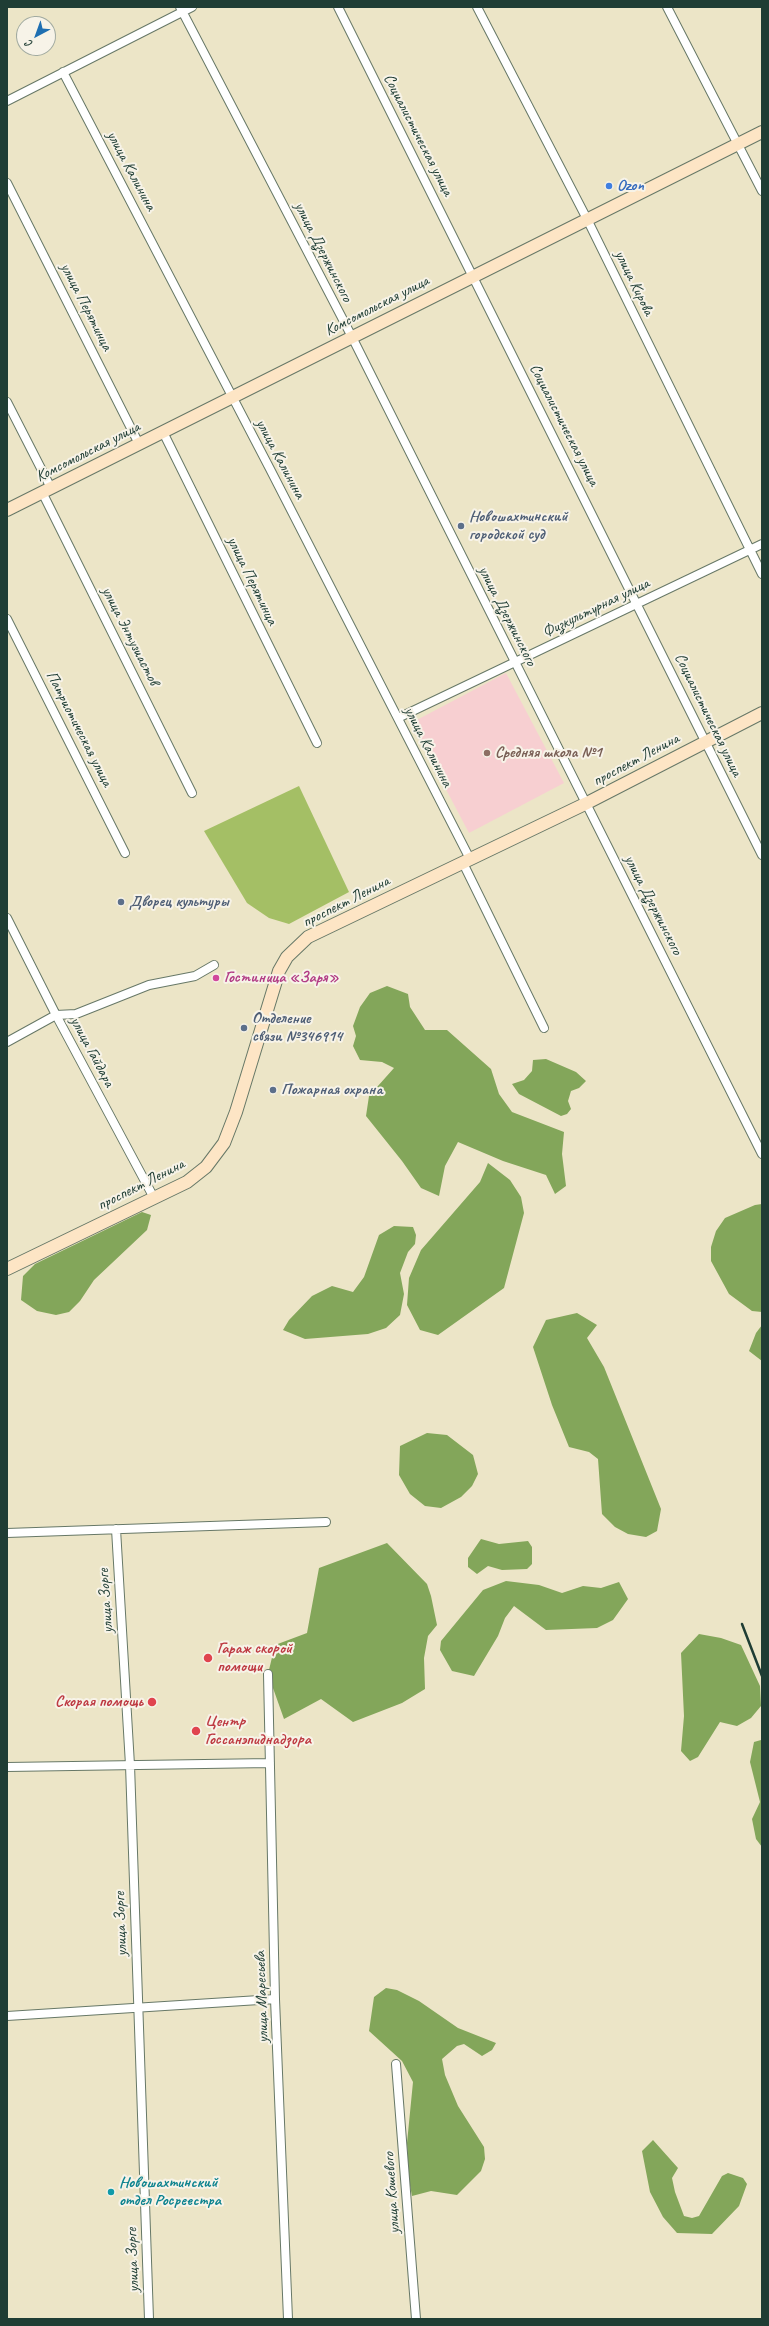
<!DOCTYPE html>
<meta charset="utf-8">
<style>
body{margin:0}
#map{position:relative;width:769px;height:2326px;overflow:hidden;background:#ece5c7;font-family:Caveat,sans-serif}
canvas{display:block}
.frame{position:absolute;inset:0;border:8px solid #1f3d34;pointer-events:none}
.north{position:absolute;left:16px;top:16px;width:40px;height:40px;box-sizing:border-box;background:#f7f3e8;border:1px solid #a1aaa0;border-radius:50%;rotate:221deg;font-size:11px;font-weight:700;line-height:16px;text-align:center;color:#1f3d34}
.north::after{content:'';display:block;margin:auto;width:14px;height:18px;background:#1f6fb2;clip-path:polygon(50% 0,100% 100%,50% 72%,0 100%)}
</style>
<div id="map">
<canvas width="769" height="2326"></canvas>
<div class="frame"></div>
<div class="north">С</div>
</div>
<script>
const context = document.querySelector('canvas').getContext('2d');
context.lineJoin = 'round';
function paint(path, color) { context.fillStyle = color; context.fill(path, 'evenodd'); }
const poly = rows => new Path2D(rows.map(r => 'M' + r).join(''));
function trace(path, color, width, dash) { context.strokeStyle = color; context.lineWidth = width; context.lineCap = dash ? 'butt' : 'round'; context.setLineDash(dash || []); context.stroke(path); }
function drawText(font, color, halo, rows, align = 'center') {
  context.font = font + ' Caveat,sans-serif'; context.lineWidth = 4; context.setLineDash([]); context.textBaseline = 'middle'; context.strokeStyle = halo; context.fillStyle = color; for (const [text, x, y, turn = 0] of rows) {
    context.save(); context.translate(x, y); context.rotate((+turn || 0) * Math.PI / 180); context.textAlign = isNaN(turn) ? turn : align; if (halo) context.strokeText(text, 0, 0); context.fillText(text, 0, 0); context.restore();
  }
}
const built = poly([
 [506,673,564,783,469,833,411,723]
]);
const green = poly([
 [299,786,349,892,289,924,269,918,247,903,204,831]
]);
const forest = poly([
 [387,986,408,994,410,1007,425,1030,447,1030,491,1069,499,1094,512,1112,564,1132,562,1154,566,1186,555,1194,546,1175,503,1161,458,1142,445,1166,439,1196,421,1188,402,1161,366,1116,369,1096,394,1068,382,1062,360,1060,353,1046,356,1036,353,1026,360,1007,370,993],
 [546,1059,576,1072,586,1081,579,1088,571,1091,568,1101,571,1109,567,1114,561,1116,519,1094,512,1084,524,1080,532,1071,533,1060],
 [488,1163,510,1180,521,1197,524,1213,504,1288,438,1335,420,1330,407,1305,409,1278,421,1250,480,1182],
 [762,1204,762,1312,752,1311,729,1294,711,1261,711,1247,716,1231,725,1218,755,1205],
 [142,1212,151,1215,147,1230,94,1280,80,1301,69,1312,56,1315,37,1311,21,1300,23,1276,35,1264],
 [394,1226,413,1227,416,1235,415,1244,408,1252,400,1273,404,1294,400,1315,386,1328,368,1334,305,1339,283,1330,289,1320,312,1296,332,1286,353,1292,364,1277,379,1235],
 [577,1313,597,1325,587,1338,604,1367,661,1509,657,1531,646,1537,628,1534,615,1527,602,1514,598,1459,589,1452,569,1447,552,1405,533,1347,546,1320],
 [762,1325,762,1361,749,1351,756,1333],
 [427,1433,447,1435,473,1455,478,1474,472,1486,461,1497,441,1508,425,1506,410,1494,399,1475,400,1446],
 [481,1539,499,1544,528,1541,532,1547,532,1564,527,1569,502,1570,488,1566,477,1574,468,1567,468,1558],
 [387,1543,427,1584,431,1596,437,1625,428,1636,424,1658,425,1689,402,1703,353,1722,321,1699,284,1719,268,1674,275,1645,307,1633,319,1568],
 [506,1581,539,1585,562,1593,583,1586,601,1588,619,1582,628,1599,613,1620,597,1628,546,1630,514,1606,505,1618,498,1636,474,1676,452,1671,440,1650,441,1641,483,1590],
 [699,1634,721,1638,741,1645,760,1686,761,1706,751,1718,737,1726,720,1722,698,1757,690,1761,681,1751,684,1716,681,1653],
 [761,1740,762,1741,762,1847,756,1839,752,1819,760,1802,750,1762,754,1742],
 [386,1988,397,1990,419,2001,458,2028,496,2043,492,2050,482,2056,464,2044,457,2046,442,2059,445,2075,458,2106,484,2147,485,2159,481,2171,457,2195,431,2191,412,2196,409,2180,407,2143,413,2082,402,2061,369,2031,374,1997],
 [653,2140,678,2168,672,2178,675,2192,684,2216,692,2218,699,2216,722,2176,728,2173,743,2178,747,2184,739,2206,712,2234,677,2233,663,2217,650,2192,642,2151]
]);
const street = poly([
 [180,7,352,337,762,1154],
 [338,7,762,855],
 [477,7,587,219,762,574],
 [667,7,762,191],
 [63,72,270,469,470,859],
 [7,101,192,7],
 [7,183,139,444],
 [7,402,51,488],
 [163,432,317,743],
 [42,492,192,793],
 [7,619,125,853],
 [398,718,762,544],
 [463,863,544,1028],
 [7,918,56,1015,154,1198],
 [7,1042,56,1015,76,1014,149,985,195,976,214,965],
 [116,1529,130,1765,149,2319],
 [7,1533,326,1522],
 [268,1674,275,1999,288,2319],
 [7,1767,270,1763],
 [7,2016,275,1999],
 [396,2064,416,2319]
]);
const secondary = poly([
 [7,510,762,132],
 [7,1269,187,1182,206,1167,224,1143,236,1112,279,971,287,957,308,937,587,803,762,713]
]);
const rail = poly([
 [742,1624,762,1676]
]);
const markers = [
 [609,186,4,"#3f7fe0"],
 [461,526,4,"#5c6f8a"],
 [487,753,4,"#8d6e63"],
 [121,902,4,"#5c6f8a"],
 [216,978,4,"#d1479c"],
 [244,1028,4,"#5c6f8a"],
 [273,1090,4,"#5c6f8a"],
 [208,1658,5,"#e0444e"],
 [152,1702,5,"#e0444e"],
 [196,1731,5,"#e0444e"],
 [111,2192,4,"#0f9aa8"]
];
const streetNames = [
 ["Социалистическая улица",418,135,63],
 ["улица Калинина",131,171,62],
 ["улица Дзержинского",323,252,63],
 ["улица Кирова",634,283,64],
 ["Комсомольская улица",377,306,-27],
 ["улица Перятинца",86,307,63],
 ["Социалистическая улица",564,425,63],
 ["Комсомольская улица",88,452,-27],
 ["улица Калинина",280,459,62],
 ["улица Перятинца",252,581,64],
 ["Физкультурная улица",596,608,-26],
 ["улица Дзержинского",507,616,63],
 ["улица Энтузиастов",130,636,63],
 ["Социалистическая улица",708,715,64],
 ["Патриотическая улица",79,729,63],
 ["улица Калинина",428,747,63],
 ["проспект Ленина",636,760,-28],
 ["проспект Ленина",346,902,-27],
 ["улица Дзержинского",653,905,63],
 ["улица Гайдара",92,1052,62],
 ["проспект Ленина",141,1185,-27],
 ["улица Зорге",106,1601,-94],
 ["улица Зорге",121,1924,-92],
 ["улица Маресьева",262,1997,-92],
 ["улица Кошевого",392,2193,-94],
 ["улица Зорге",133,2260,-92]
];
const shopNames = [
 ["Ozon",617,186]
];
const serviceNames = [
 ["Новошахтинский",469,517],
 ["городской суд",469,535],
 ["Дворец культуры",129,902],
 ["Отделение",252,1019],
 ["связи №346914",252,1037],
 ["Пожарная охрана",281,1090]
];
const educationNames = [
 ["Средняя школа №1",495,753]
];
const hotelNames = [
 ["Гостиница «Заря»",224,978]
];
const healthNames = [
 ["Гараж скорой",217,1649],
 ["помощи",217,1667],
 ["Скорая помощь",143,1702,"right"],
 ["Центр",205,1722],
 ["Госсанэпиднадзора",205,1740]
];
const cultureNames = [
 ["Новошахтинский",119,2183],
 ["отдел Росреестра",119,2201]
];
paint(built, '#f7cfd1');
paint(green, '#a4bf65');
paint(forest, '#83a65a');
trace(street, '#677867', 10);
trace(secondary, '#677867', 14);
trace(street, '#fff', 8);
trace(secondary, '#fde5c5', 12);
trace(rail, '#1f3d34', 2.5);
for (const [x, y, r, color] of markers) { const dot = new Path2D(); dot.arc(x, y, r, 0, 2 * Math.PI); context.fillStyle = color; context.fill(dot); trace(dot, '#f7f3e8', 1.5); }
drawText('16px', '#1f3d34', '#f7f3e8', streetNames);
drawText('bold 16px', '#366cbe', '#f7f3e8', shopNames, 'left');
drawText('bold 16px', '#4e5e75', '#f7f3e8', serviceNames, 'left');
drawText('bold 16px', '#785e54', '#f7f3e8', educationNames, 'left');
drawText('bold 16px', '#b23c85', '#f7f3e8', hotelNames, 'left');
drawText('bold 16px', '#be3a42', '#f7f3e8', healthNames, 'left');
drawText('bold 16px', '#0d838f', '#f7f3e8', cultureNames, 'left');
</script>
